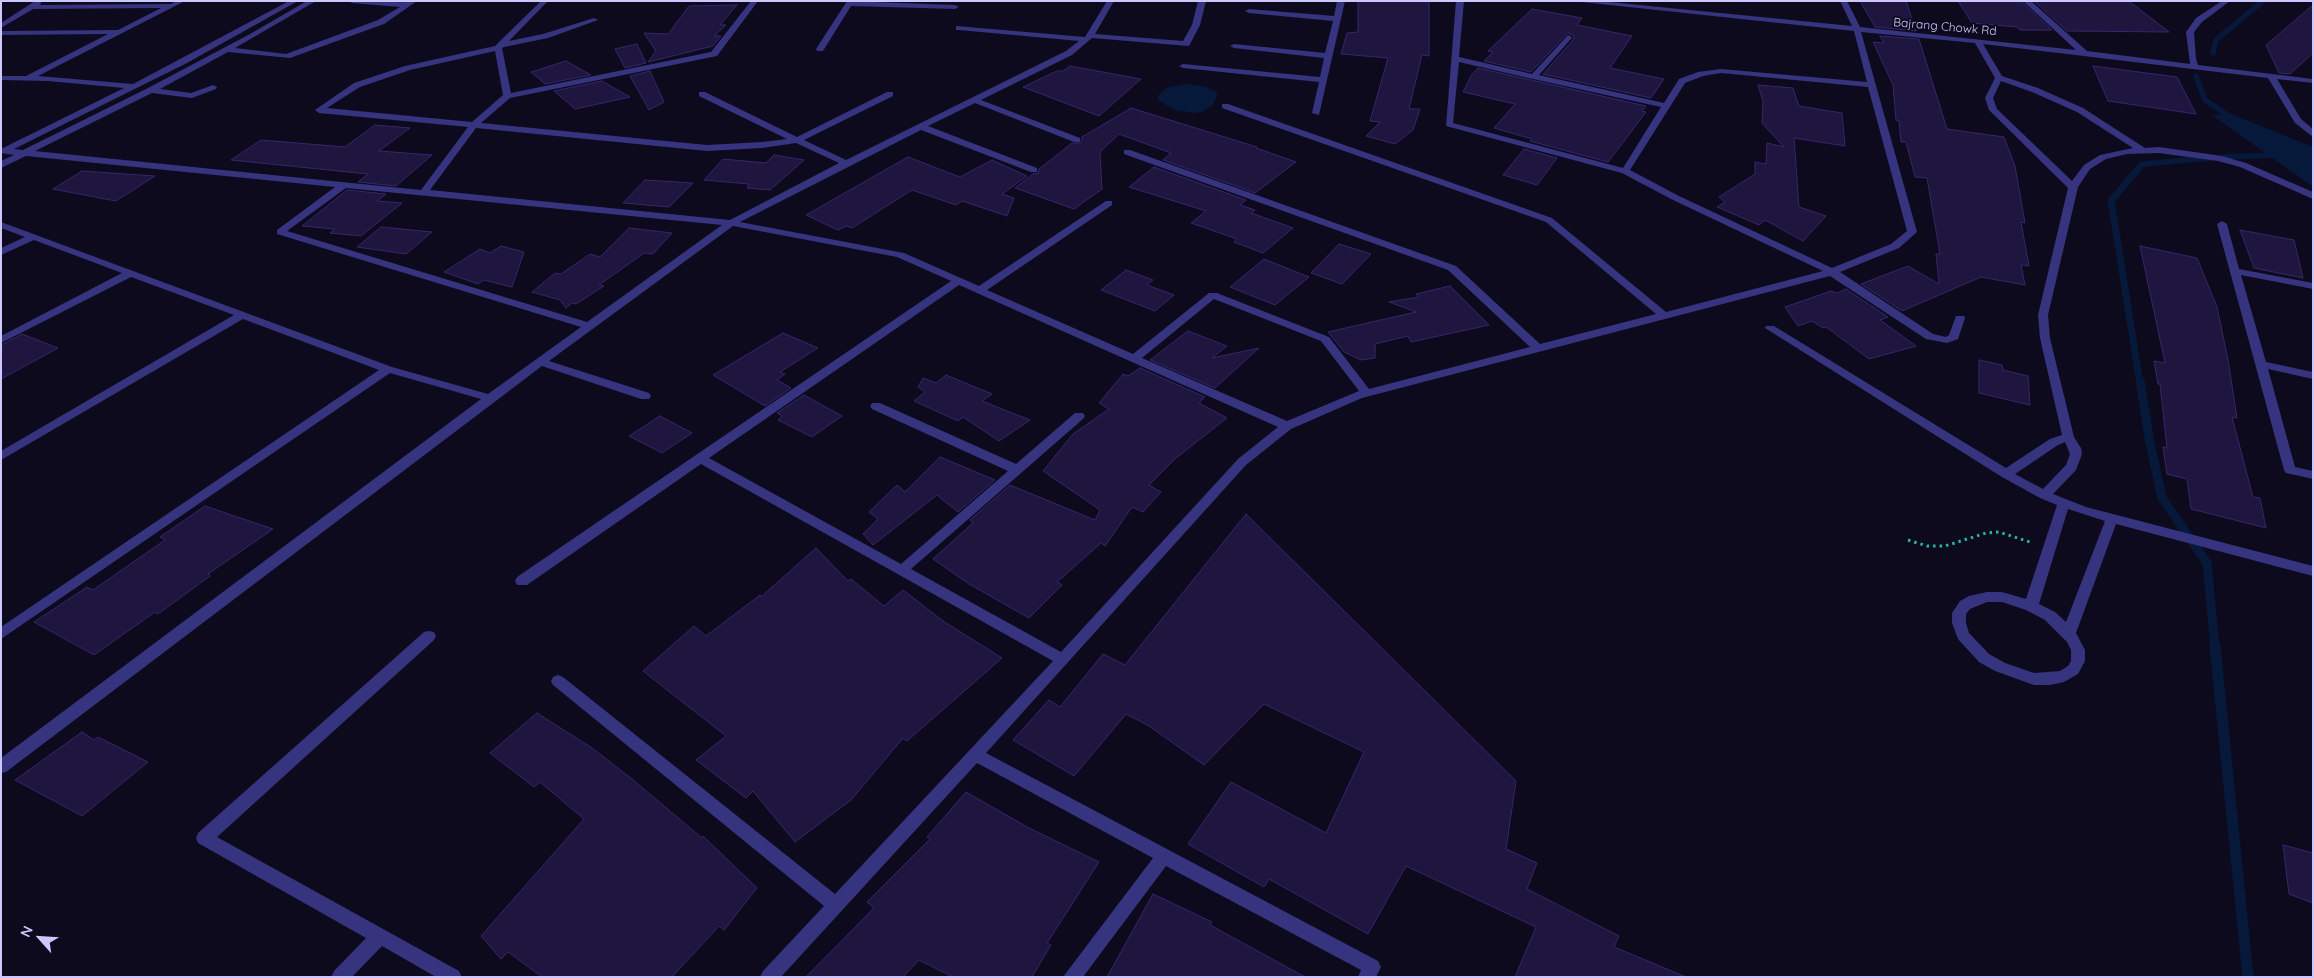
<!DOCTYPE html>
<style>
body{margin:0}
#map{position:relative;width:2314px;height:978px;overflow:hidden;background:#0e0a1d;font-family:Quicksand,sans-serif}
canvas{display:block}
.frame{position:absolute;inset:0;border:2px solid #cdc7ff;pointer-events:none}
.north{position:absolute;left:15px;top:913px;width:50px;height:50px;-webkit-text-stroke:4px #0e0a1d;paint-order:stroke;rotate:296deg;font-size:14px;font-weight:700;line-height:20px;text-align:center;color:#cdc7ff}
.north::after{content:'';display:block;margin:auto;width:18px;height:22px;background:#cdc7ff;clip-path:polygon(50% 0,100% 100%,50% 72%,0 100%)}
</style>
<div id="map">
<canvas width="2314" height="978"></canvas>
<div class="frame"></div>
<div class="north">N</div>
</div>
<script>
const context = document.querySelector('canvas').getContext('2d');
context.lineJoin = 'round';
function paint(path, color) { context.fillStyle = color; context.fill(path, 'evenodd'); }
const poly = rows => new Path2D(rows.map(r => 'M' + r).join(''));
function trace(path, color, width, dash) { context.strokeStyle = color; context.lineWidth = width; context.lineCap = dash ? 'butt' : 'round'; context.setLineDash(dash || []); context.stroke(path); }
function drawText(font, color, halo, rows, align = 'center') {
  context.font = font + ' Quicksand,sans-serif'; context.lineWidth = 4; context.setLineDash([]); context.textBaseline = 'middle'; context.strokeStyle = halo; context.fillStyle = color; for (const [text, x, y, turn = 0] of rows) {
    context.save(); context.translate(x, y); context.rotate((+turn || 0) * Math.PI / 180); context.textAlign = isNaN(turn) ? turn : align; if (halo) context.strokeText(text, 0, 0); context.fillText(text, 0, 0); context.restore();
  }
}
const water = poly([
 [1186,84,1206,87,1218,92,1213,105,1202,112,1194,113,1174,110,1158,100,1158,96,1166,88],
 [2231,114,2313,147,2313,187,2212,115]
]);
const streamFar3 = poly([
 [2213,53,2216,40,2263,1],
 [2196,76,2205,100,2235,120],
 [2223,157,2279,155],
 [2137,171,2142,164,2211,158]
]);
const streamFar2 = poly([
 [2138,169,2111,201,2140,383]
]);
const streamFar1 = poly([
 [2140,381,2150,443,2162,498,2207,563,2215,648]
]);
const stream = poly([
 [2215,646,2248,977]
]);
const building = poly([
 [1358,1,1429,1,1429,56,1422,55,1409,109,1420,109,1413,130,1395,144,1366,136,1380,122,1370,121,1388,58,1341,54,1347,33,1358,32,1358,1],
 [1860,1,1906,1,1916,31,1875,27,1860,1],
 [1958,1,2021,1,2052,30,2020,30,2017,27,1972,23,1958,1],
 [2034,1,2129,1,2169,32,2067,31,2034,1],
 [737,5,720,25,726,25,714,36,721,36,713,46,648,62,656,51,644,33,668,34,689,6,737,5],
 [2313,5,2313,53,2290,74,2279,73,2266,45,2313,5],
 [1532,9,1582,18,1577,25,1632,36,1610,68,1664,79,1651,98,1543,74,1573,40,1574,36,1568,33,1531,72,1484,61,1493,52,1488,51,1532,9],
 [1880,36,1919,39,1947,129,2004,137,2015,166,2025,223,2021,222,2029,266,2021,265,2025,285,1981,277,1902,311,1861,284,1908,266,1939,284,1936,254,1940,254,1927,178,1915,177,1906,142,1901,142,1899,121,1896,120,1893,85,1873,42,1884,43,1880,36],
 [637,44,646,63,625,68,615,49,637,44],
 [566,61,591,75,545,84,531,72,566,61],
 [1070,66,1141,79,1099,116,1023,87,1057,71,1063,71,1070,66],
 [2093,66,2177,77,2196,114,2108,101,2093,66],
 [1478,68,1646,106,1642,111,1646,112,1608,162,1563,150,1530,141,1532,139,1494,128,1515,104,1463,92,1471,76,1478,68],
 [650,71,664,102,649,110,630,76,650,71],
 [602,81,630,97,575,109,554,91,602,81],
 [1758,85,1793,88,1799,106,1842,113,1845,146,1794,138,1799,207,1826,216,1803,241,1765,220,1759,225,1717,207,1725,202,1719,197,1755,174,1755,162,1766,164,1767,143,1784,147,1762,123,1763,101,1758,85],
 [1131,108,1257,147,1256,148,1296,162,1255,193,1163,160,1171,153,1119,134,1100,152,1102,189,1074,209,1015,188,1033,174,1038,173,1039,169,1072,143,1081,143,1082,137,1131,108],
 [375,125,410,128,379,151,432,155,396,186,358,182,368,174,231,160,261,140,345,147,375,125],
 [1524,149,1557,158,1537,185,1503,175,1524,149],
 [774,155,804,160,770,190,747,188,749,184,704,180,723,159,766,163,774,155],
 [908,157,960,177,992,160,1027,176,1002,194,1014,198,1007,216,962,201,956,205,912,190,852,228,846,226,838,230,806,215,908,157],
 [1154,167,1246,200,1240,205,1255,210,1251,213,1293,228,1263,253,1234,242,1237,239,1191,223,1206,211,1129,187,1154,167],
 [82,171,155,176,116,201,53,189,82,171],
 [645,180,693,183,669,207,623,203,645,180],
 [347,190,386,194,377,201,402,203,361,236,330,233,335,229,302,226,347,190],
 [381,227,432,232,406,254,357,247,381,227],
 [629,228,672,233,653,254,644,253,599,285,604,286,576,304,572,303,566,308,560,300,532,292,555,273,561,274,590,254,600,257,629,228],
 [2240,230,2294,240,2303,278,2254,268,2240,230],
 [1339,244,1371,254,1342,284,1311,273,1339,244],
 [501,246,524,252,512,287,484,280,478,284,444,272,480,249,490,253,501,246],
 [2140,246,2197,258,2217,307,2228,360,2237,418,2232,417,2253,497,2260,498,2266,528,2191,509,2187,479,2167,474,2163,447,2167,448,2160,384,2158,384,2154,361,2165,363,2140,246],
 [1264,259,1309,277,1275,305,1230,287,1264,259],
 [1126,270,1153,280,1147,285,1174,295,1155,311,1101,290,1126,270],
 [1450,286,1489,325,1411,342,1408,336,1375,344,1375,358,1361,360,1344,352,1328,332,1416,312,1389,302,1419,297,1416,294,1450,286],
 [1846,289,1888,317,1880,320,1916,346,1869,359,1826,327,1823,328,1812,321,1798,326,1785,307,1831,291,1837,293,1846,289],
 [1188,331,1227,346,1212,358,1259,348,1215,388,1150,360,1188,331],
 [783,333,818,348,780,372,785,374,777,380,791,388,765,406,713,375,783,333],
 [22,334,58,348,1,379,1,345,22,334],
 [1979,360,2002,365,2003,370,2028,376,2030,405,1979,393,1979,360],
 [1140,368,1205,397,1199,403,1227,418,1176,458,1149,485,1161,492,1143,512,1132,507,1105,546,1101,543,1057,582,1062,585,1029,618,969,584,933,559,973,523,970,520,1010,485,1095,520,1100,510,1043,471,1073,434,1109,409,1099,403,1123,374,1128,376,1140,368],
 [946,375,992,394,982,401,1030,420,999,441,963,417,958,421,914,401,925,392,918,387,923,378,936,383,946,375],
 [804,395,842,416,812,437,778,420,782,416,777,413,804,395],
 [660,416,692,433,662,453,629,436,660,416],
 [940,457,995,480,958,512,937,495,873,545,863,534,878,519,869,512,897,485,905,492,940,457],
 [205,506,273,529,208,574,210,576,158,614,155,612,94,655,34,622,87,587,93,590,165,540,160,537,205,506],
 [1246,514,1516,781,1506,849,1537,863,1527,889,1619,936,1614,947,1686,977,1515,977,1536,927,1406,866,1368,934,1269,879,1264,887,1188,844,1231,782,1326,833,1364,752,1264,704,1204,765,1149,726,1126,714,1074,776,1013,740,1049,700,1060,707,1103,654,1125,665,1246,514],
 [816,548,848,581,851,579,884,606,903,590,943,621,1002,658,907,741,903,738,851,800,795,842,753,791,746,798,696,760,726,736,643,671,694,626,706,636,760,595,761,597,816,548],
 [537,713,592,748,632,779,702,838,703,836,757,888,724,930,719,926,672,977,542,977,508,952,501,959,481,936,584,819,540,782,534,787,490,753,537,713],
 [82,732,94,740,98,737,148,762,82,816,15,780,82,732],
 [966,792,1029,828,1099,862,1047,943,1051,945,1032,977,953,977,919,960,903,977,806,977,874,908,867,902,930,839,927,837,966,792],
 [2283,845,2313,853,2313,903,2289,894,2283,845],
 [1153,894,1212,922,1210,925,1305,977,1107,977,1153,894]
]);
const path = poly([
 [1908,540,1927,546,1945,546,1986,533,1999,532,2030,542]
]);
const minor = poly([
 [35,1,42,1,40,5,171,4,176,1,185,1,38,76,133,84,289,1,298,1,187,63,14,149,23,150,148,88,250,34,307,1,316,1,235,48,286,54,378,20,400,7,352,3,349,1,417,1,384,24,290,58,228,52,160,89,191,93,213,85,217,87,216,89,192,98,152,93,35,151,421,190,468,127,319,113,315,110,354,83,405,66,495,46,541,1,548,1,509,41,543,34,594,18,598,20,548,38,504,47,502,48,511,93,711,52,751,1,758,1,717,56,510,98,481,123,707,145,762,142,787,139,699,96,699,92,705,92,797,137,887,92,893,92,893,96,804,140,846,160,1066,51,1079,41,959,30,956,30,956,26,1085,37,1107,1,1114,1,1095,34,1183,41,1192,25,1198,1,1206,1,1200,25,1189,46,1092,38,1072,55,981,100,1080,138,1080,142,1074,142,975,103,928,126,1037,168,1037,172,1031,172,921,130,740,222,904,253,979,286,1106,201,1112,201,1112,205,987,290,1133,354,1209,293,1217,293,1329,337,1369,389,1530,347,1448,270,1124,154,1124,150,1130,150,1456,266,1540,344,1656,314,1546,222,1222,108,1222,104,1228,104,1552,218,1666,312,1823,271,1673,200,1622,173,1446,126,1456,1,1464,1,1459,57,1532,74,1568,35,1572,37,1571,39,1539,75,1664,103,1679,79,1698,72,1721,69,1867,82,1854,31,1572,1,1599,1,1852,26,1840,1,1847,1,1860,27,2076,50,2023,1,2031,1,2087,51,2190,64,2186,32,2196,18,2222,1,2230,1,2202,22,2194,32,2196,59,2198,65,2313,79,2313,83,2277,79,2301,119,2313,129,2313,137,2295,123,2268,78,1983,44,2002,76,2038,88,2083,108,2145,148,2159,147,2222,156,2246,163,2313,192,2313,199,2240,167,2218,161,2159,153,2127,154,2106,159,2090,169,2078,187,2048,315,2050,338,2074,437,2081,448,2082,454,2076,470,2053,494,2086,507,2313,566,2313,576,2116,524,2076,633,2085,650,2085,661,2078,674,2064,682,2050,685,2034,685,1995,671,1979,662,1958,639,1952,623,1952,613,1960,601,1969,596,1987,592,2002,592,2026,599,2057,505,2040,498,2002,477,1765,328,1766,326,1774,326,2006,468,2050,439,2062,435,2040,338,2038,315,2068,188,1989,110,1985,98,1995,78,1975,43,1861,32,1917,232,1899,248,1840,272,1933,334,1946,337,1949,335,1956,316,1964,316,1965,318,1958,339,1947,343,1926,339,1830,276,1362,398,1291,429,1246,465,986,753,1378,961,1381,967,1376,977,1358,977,1361,970,1166,866,1083,977,1063,977,1153,858,977,763,781,977,760,977,763,971,824,906,553,685,551,681,553,677,558,675,563,677,835,894,1053,661,701,464,527,585,517,585,515,581,517,577,951,281,897,257,733,226,549,361,649,393,651,396,649,399,641,399,542,366,6,772,1,773,1,758,481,399,390,373,1,639,1,627,379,370,243,319,1,460,1,451,234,315,131,277,1,343,1,336,122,273,34,240,1,255,1,248,25,237,1,228,1,222,392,367,488,394,581,327,277,234,277,230,335,187,26,156,1,168,1,161,14,155,1,153,1,149,124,88,48,81,1,80,1,76,26,76,108,34,1,35,1,31,118,30,161,8,33,9,1,28,1,23,35,1],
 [495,51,503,95,472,122,327,108,360,87,410,70,495,51],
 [1459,62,1533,79,1661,107,1623,168,1453,123,1459,62],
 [1721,73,1868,87,1907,231,1891,244,1832,268,1679,196,1630,170,1685,83,1703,76,1721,73],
 [2001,81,2032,92,2077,112,2133,148,2100,155,2084,165,2072,181,1997,109,1993,98,2001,81],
 [476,128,707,151,762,148,796,143,839,163,730,220,430,190,476,128],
 [346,188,722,225,587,322,287,231,346,188],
 [959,285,1278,427,1238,459,1061,652,911,569,1083,419,1085,416,1083,413,1075,413,1016,464,880,403,872,403,870,406,872,409,1008,471,901,564,709,458,959,285],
 [1214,299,1321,341,1359,391,1287,421,1142,358,1214,299],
 [2065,442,2070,454,2066,465,2043,489,2015,474,2058,445,2065,442],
 [2068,509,2105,521,2066,622,2055,612,2039,604,2068,509],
 [1987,602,2002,602,2026,610,2045,620,2067,642,2071,650,2071,661,2068,666,2060,671,2034,673,2005,663,1989,654,1969,633,1966,623,1966,614,1970,609,1987,602],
 [847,1,955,5,959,7,955,9,851,6,823,51,817,51,816,49,847,1],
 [1337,1,1345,1,1319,115,1312,113,1319,82,1183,68,1179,66,1183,64,1320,77,1324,58,1234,48,1230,46,1234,44,1325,53,1333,21,1249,13,1245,11,1249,9,1334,16,1337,1],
 [2222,221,2227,224,2239,269,2313,283,2313,289,2241,275,2266,362,2313,372,2313,379,2268,369,2295,467,2313,471,2313,479,2286,473,2284,470,2217,224,2222,221],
 [429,631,434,632,436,636,434,640,217,837,459,971,462,977,436,977,382,946,352,977,331,977,334,971,366,938,198,843,196,838,198,833,424,632,429,631]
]);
const farStreetnames = [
 ["Bajrang Chowk Rd",1945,27,5]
];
paint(water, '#06193a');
trace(streamFar3, '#06193a', 5.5);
trace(streamFar2, '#06193a', 7);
trace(streamFar1, '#06193a', 9);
trace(stream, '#06193a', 11);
paint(building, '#1e163f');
trace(building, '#34276c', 1);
trace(path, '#27b3aa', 3, [2.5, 4]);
paint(minor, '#36337f');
drawText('12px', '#cdc7ff', '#0e0a1d', farStreetnames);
</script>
